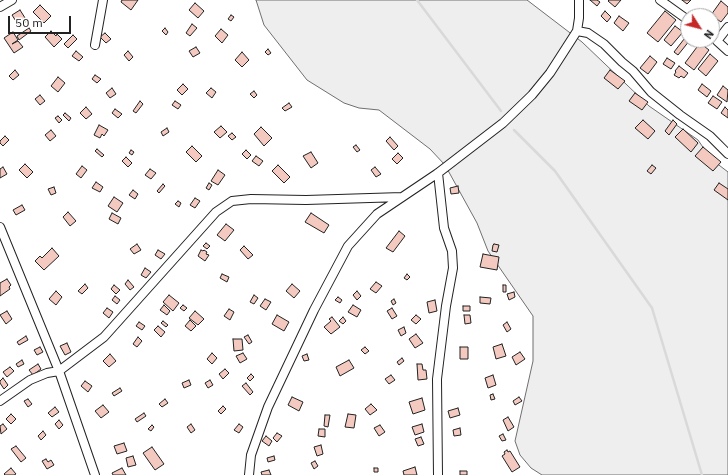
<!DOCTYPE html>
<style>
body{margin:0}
#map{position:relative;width:728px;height:475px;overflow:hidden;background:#fff;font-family:"IBM Plex Sans",sans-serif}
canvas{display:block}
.north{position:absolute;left:680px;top:8px;width:40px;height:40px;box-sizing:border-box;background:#fff;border:1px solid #a7a7a7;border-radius:50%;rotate:126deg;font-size:11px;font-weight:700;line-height:16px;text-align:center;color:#222}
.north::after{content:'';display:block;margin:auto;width:14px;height:18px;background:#c62828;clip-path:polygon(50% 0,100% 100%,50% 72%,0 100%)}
.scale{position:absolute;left:8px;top:16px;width:63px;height:18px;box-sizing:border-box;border:2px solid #222;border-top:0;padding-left:5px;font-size:12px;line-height:14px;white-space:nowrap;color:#222;-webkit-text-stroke:3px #fff;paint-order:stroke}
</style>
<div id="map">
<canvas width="728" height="475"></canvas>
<div class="north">N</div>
<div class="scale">50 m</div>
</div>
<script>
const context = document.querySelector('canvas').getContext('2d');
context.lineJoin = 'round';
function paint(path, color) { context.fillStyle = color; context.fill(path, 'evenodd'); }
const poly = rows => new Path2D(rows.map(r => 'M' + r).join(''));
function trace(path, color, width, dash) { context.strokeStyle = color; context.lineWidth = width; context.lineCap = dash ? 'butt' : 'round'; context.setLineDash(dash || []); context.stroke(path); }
const green = poly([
 [256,0,527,0,582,42,649,106,698,140,711,159,728,172,728,475,542,475,531,468,520,455,515,441,533,361,533,316,488,251,477,223,445,165,430,149,379,110,359,108,344,103,307,80,264,25,256,0]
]);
const stream = poly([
 [417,0,501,111],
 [514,130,555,171,652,308,702,475]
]);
const building = poly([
 [122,0,138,0,131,10,121,2,122,0],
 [590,0,597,0,600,2,597,6,590,0],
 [609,0,621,0,615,7,608,1,609,0],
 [682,0,691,0,687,4,682,0],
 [721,1,728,7,728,13,721,22,711,15,721,1],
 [195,3,204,11,198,18,189,10,195,3],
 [40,5,51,16,44,23,33,12,40,5],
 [20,10,27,21,19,26,12,15,20,10],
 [605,11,611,17,607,22,601,16,605,11],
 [665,11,676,20,658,42,647,33,665,11],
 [231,15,234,17,231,21,228,19,231,15],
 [619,16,629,23,623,31,614,23,619,16],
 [712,19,718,26,713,31,712,30,712,19],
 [192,24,197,28,190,36,186,33,192,24],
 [675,26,683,32,671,46,664,40,675,26],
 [29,28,31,31,19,40,17,36,29,28],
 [165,28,168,32,166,35,162,31,165,28],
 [221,29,228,35,222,43,215,36,221,29],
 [51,31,56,36,57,34,62,39,54,47,45,37,51,31],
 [13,32,18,40,12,44,18,41,23,47,14,53,4,38,13,32],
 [105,33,111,39,106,43,100,37,105,33],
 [688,34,688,40,690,40,678,55,674,52,688,34],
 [73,35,77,39,68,48,64,44,73,35],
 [700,43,709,50,694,70,685,63,700,43],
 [196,47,200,53,193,57,189,51,196,47],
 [268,49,271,53,268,55,265,52,268,49],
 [76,51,83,57,79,61,72,56,76,51],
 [128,51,133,57,129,61,124,55,128,51],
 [242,52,249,60,242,67,235,60,242,52],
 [710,54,718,61,706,76,698,69,710,54],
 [650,56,657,62,648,74,640,68,650,56],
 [667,58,675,63,671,69,663,64,667,58],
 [679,66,688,73,684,78,681,76,679,78,674,75,676,72,675,71,679,66],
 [15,70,19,75,13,80,9,76,15,70],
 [610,70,625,81,618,89,604,78,610,70],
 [95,75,101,79,97,83,92,79,95,75],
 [58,77,65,83,58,92,51,86,58,77],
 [183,84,188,89,182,95,177,90,183,84],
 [702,84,711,91,707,97,698,90,702,84],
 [723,86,728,90,727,102,717,95,723,86],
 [112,88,116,94,110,98,106,93,112,88],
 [211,88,216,92,212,98,206,93,211,88],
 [254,91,257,95,254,98,250,94,254,91],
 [635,93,648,102,642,110,629,101,635,93],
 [40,95,45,101,40,105,35,99,40,95],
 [713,96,722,102,717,109,708,103,713,96],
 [140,101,143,104,136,113,133,111,140,101],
 [175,101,181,105,178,109,172,105,175,101],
 [289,103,292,107,285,111,282,108,289,103],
 [86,107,92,114,86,119,80,113,86,107],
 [725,107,728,110,728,118,721,113,725,107],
 [115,109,122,114,118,118,112,113,115,109],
 [65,113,71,118,69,121,63,115,65,113],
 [58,116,62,120,59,123,55,118,58,116],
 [643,120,655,131,648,139,635,128,643,120],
 [673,120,677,124,669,135,665,131,673,120],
 [99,125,108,130,104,136,102,134,100,138,94,135,99,125],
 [221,126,227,132,220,138,214,132,221,126],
 [261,127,272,138,264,146,254,134,261,127],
 [167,128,169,132,163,136,161,132,167,128],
 [683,129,698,143,691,152,675,137,683,129],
 [51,130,56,136,50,141,45,135,51,130],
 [232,133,236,137,232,140,228,136,232,133],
 [5,136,9,140,3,146,0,143,0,141,5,136],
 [390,137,398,146,394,150,386,141,390,137],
 [356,145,360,150,357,152,353,147,356,145],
 [192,146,202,156,196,162,186,152,192,146],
 [703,147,721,162,713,171,695,156,703,147],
 [97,149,104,155,102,157,95,151,97,149],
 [131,150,134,152,132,155,129,153,131,150],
 [246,150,251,155,247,159,242,154,246,150],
 [311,152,318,163,311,168,303,156,311,152],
 [398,153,403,158,397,164,392,159,398,153],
 [256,156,263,161,259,166,252,161,256,156],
 [126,157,132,163,128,167,122,161,126,157],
 [25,164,33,172,27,178,19,170,25,164],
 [278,165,290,177,284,183,272,171,278,165],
 [652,165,656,168,651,174,647,171,652,165],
 [82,166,87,170,81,178,76,174,82,166],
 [3,167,7,174,0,178,0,169,3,167],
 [375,167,381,174,376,177,371,170,375,167],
 [150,169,156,173,151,179,145,175,150,169],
 [218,170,225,175,218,185,211,181,218,170],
 [96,182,103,187,100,192,92,188,96,182],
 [209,183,212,185,209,190,206,188,209,183],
 [719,183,728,189,728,200,714,190,719,183],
 [163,184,165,186,159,193,157,191,163,184],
 [458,186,459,193,451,194,450,188,458,186],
 [54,187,56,193,51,195,48,189,54,187],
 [133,190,138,194,135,199,129,195,133,190],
 [114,197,123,203,117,212,108,206,114,197],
 [195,198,200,201,195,208,190,205,195,198],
 [178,201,181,203,179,207,175,204,178,201],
 [22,205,25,210,16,215,13,210,22,205],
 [68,212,76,221,70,226,63,217,68,212],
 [112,213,121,218,118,224,109,219,112,213],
 [311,213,329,225,324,233,305,222,311,213],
 [226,224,234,230,225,241,217,235,226,224],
 [399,231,405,236,393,252,386,248,399,231],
 [206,243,210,246,207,249,203,246,206,243],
 [137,244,141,250,134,254,130,249,137,244],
 [494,244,499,245,497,252,492,251,493,245,494,244],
 [244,246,253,255,248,259,240,250,244,246],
 [52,248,59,256,44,270,35,261,40,256,42,258,52,248],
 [158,250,165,254,161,259,155,255,158,250],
 [201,250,203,251,204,250,207,252,206,254,209,255,205,261,198,256,201,250],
 [483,254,499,257,497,270,480,267,483,254],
 [145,268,151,272,146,278,141,275,145,268],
 [222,274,229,277,227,282,220,278,222,274],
 [407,274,410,277,407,280,404,278,407,274],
 [7,279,11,285,9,287,10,289,0,296,0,283,7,279],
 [128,280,134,287,130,290,125,284,128,280],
 [376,282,382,286,376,293,370,289,376,282],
 [85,284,88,288,82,294,78,291,85,284],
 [292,284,300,291,294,298,286,291,292,284],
 [114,285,120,290,116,294,111,289,114,285],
 [503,285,506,285,506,292,503,292,503,285],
 [56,291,62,297,56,305,49,299,56,291],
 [357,291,361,296,357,300,353,295,357,291],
 [514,292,515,297,509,300,507,294,514,292],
 [169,295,179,303,173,311,163,302,169,295],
 [254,295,258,298,254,304,250,302,254,295],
 [115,296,120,300,117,304,112,300,115,296],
 [338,297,342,300,340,303,335,300,338,297],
 [480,297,491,298,490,304,480,303,480,297],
 [265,299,271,302,266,310,260,306,265,299],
 [394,299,396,303,393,305,391,301,394,299],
 [435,300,437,311,429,313,427,302,435,300],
 [164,305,170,311,167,315,160,310,164,305],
 [183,305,187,308,184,311,180,308,183,305],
 [353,305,361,310,357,317,348,312,353,305],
 [463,306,470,306,470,311,463,311,463,306],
 [107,308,113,312,109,318,103,313,107,308],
 [392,308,397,316,392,319,387,311,392,308],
 [229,309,234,312,230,320,224,316,229,309],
 [7,311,12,319,6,324,0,315,7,311],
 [195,311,204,319,198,325,189,318,195,311],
 [277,315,289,322,284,331,272,324,277,315],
 [416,315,421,319,416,324,411,320,416,315],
 [464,315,470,315,471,323,465,324,464,315],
 [332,317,340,327,331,334,324,327,331,321,329,319,332,317],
 [343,317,346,321,343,324,339,321,343,317],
 [190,320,196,326,191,331,185,326,190,320],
 [163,321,168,325,166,327,161,323,163,321],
 [139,322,145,326,142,330,136,326,139,322],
 [507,322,511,329,507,332,503,325,507,322],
 [158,326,165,332,161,337,154,330,158,326],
 [404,327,406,333,401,336,398,330,404,327],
 [416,334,423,343,415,348,409,339,416,334],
 [248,335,252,342,249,344,244,337,248,335],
 [26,336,28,340,19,345,17,342,26,336],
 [138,337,142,341,137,347,133,344,138,337],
 [233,339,242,339,243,350,234,351,233,339],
 [67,343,71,352,65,355,60,346,67,343],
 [502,344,506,356,496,359,493,347,502,344],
 [40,347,43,352,37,355,34,350,40,347],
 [365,347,369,351,365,354,361,350,365,347],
 [460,347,468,347,468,359,460,359,460,347],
 [520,352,525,359,516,365,512,357,520,352],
 [212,353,217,358,212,364,207,359,212,353],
 [243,353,247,359,240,363,236,356,243,353],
 [110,354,116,361,109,367,103,361,110,354],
 [307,354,309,360,304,361,302,356,307,354],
 [402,358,404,361,399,365,397,362,402,358],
 [22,360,24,364,18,367,16,364,22,360],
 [349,360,354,368,340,376,336,367,349,360],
 [38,364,41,369,33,375,29,370,38,364],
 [417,364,422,364,423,370,426,370,427,379,418,380,417,364],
 [10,367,14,371,7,377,3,372,10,367],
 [225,369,229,373,223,379,219,374,225,369],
 [251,374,254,377,250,381,247,378,251,374],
 [391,375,395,380,389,384,385,379,391,375],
 [493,375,496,385,488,388,485,378,493,375],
 [3,378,8,385,4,389,0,383,0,381,3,378],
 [189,380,191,385,184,388,182,383,189,380],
 [210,380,213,385,208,388,205,383,210,380],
 [85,381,92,386,88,392,81,386,85,381],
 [246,383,253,392,250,395,242,386,246,383],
 [120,388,122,391,114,396,112,393,120,388],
 [493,394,495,399,491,400,490,395,493,394],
 [292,397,303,402,299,411,288,405,292,397],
 [519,397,522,401,515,405,513,401,519,397],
 [422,398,425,410,413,414,409,402,422,398],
 [28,399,32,404,28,407,24,401,28,399],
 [165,399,168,403,162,407,159,404,165,399],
 [371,404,377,410,370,415,365,409,371,404],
 [103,405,109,412,101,418,95,411,103,405],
 [223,406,226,409,221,414,218,411,223,406],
 [55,407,59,412,52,417,48,413,55,407],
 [458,408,460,415,450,418,448,411,458,408],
 [144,413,146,416,137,422,135,419,144,413],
 [11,414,16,419,11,424,6,419,11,414],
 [348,414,356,415,354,428,345,427,348,414],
 [325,415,330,415,328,427,324,426,325,415],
 [508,417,514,427,508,431,503,420,508,417],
 [59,420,63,425,59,429,55,424,59,420],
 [3,424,7,429,1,434,0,426,3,424],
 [191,424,195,430,191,433,187,427,191,424],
 [239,424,243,427,239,433,234,430,239,424],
 [422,424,424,432,415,435,412,427,422,424],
 [152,425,154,427,151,431,148,429,152,425],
 [380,425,385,432,379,436,374,428,380,425],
 [460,428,461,435,454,436,453,430,460,428],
 [319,429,325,429,325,437,318,436,319,429],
 [43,431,46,435,41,440,38,436,43,431],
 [277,433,282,436,277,442,273,438,277,433],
 [503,434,506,440,502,441,499,436,503,434],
 [266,436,272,441,269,446,262,441,266,436],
 [421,437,424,444,418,446,415,439,421,437],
 [124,443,127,451,117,454,114,446,124,443],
 [321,445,323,454,317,456,314,447,321,445],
 [16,446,26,458,21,462,11,449,16,446],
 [152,447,164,464,155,470,143,453,152,447],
 [507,450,508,452,510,451,520,467,512,472,502,456,505,454,504,452,507,450],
 [133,456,136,465,128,467,126,458,133,456],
 [274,456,275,460,268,462,267,458,274,456],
 [46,459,48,462,51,460,54,465,47,469,42,461,46,459],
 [315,461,318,466,314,469,311,463,315,461],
 [415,467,417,475,404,475,403,471,415,467],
 [11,468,16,474,14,475,5,475,4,474,11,468],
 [122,468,126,475,113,475,112,473,122,468],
 [374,468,378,468,378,472,374,472,374,468],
 [269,470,271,475,262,475,261,472,269,470],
 [460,471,467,471,467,475,460,475,460,471]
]);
const minor = poly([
 [660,0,688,20],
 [0,7,12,0],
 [728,27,717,41,728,51],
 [577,31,588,33,604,44,622,62,633,71,651,92,680,115,710,136,728,154],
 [95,45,103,0],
 [0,227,59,371,95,475],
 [0,401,30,380,47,373,59,371,104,337,216,212,232,201,251,199,306,200,402,197],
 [249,475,251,455,268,407,314,310,348,246,377,214,438,173,503,123,532,95,550,73,577,31,579,18,579,0],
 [438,475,437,379,446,306,453,268,452,251,444,228,438,173]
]);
paint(green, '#eee');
trace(green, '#6f6f6f', 1);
trace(stream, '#d9d9d9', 2.5);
paint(building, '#f3c9c0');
trace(building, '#222', 1);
trace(minor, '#222', 10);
trace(minor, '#fff', 8);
</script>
